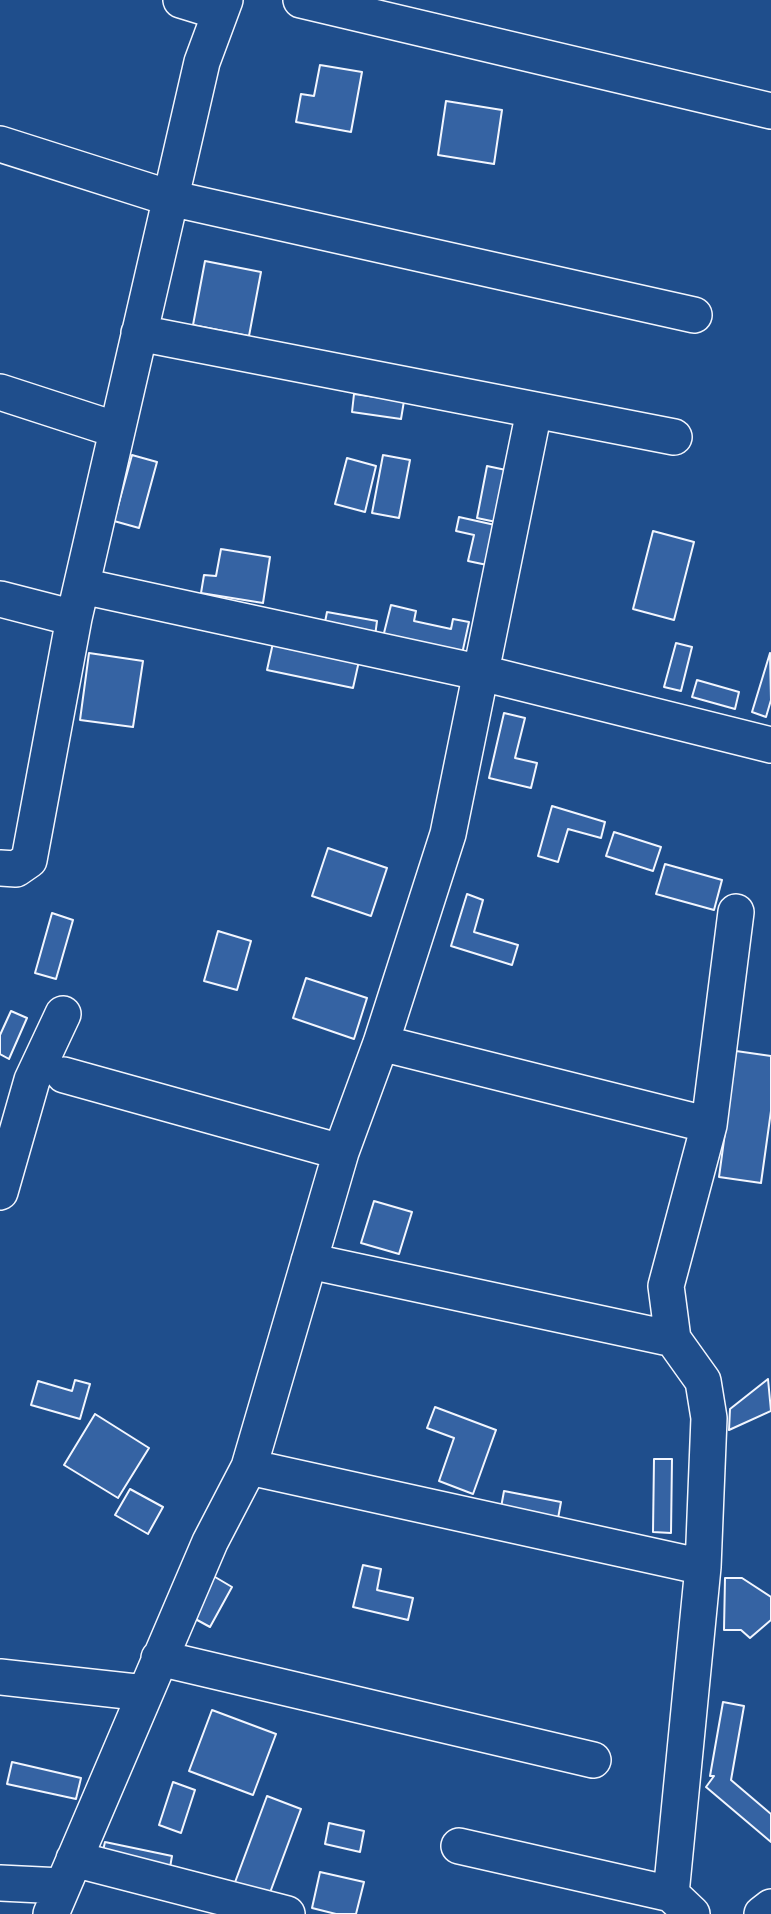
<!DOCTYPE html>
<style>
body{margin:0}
canvas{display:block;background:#1f4e8c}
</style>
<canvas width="771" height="1914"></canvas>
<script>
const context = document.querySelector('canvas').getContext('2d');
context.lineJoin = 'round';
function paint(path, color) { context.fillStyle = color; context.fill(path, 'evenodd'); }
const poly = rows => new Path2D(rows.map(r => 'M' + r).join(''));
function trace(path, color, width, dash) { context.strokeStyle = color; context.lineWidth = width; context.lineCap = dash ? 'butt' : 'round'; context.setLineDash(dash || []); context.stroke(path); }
const building = poly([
 [320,65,362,72,351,132,296,122,301,94,314,96,320,65],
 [446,101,502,110,494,164,438,155,446,101],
 [205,261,261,272,249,336,193,325,205,261],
 [354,394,404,401,401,419,352,412,354,394],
 [132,455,157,462,139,528,114,521,132,455],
 [383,455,410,460,399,518,372,513,383,455],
 [347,458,376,466,365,512,335,504,347,458],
 [487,466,506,470,496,522,477,518,487,466],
 [459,517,495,525,487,565,468,561,474,535,456,531,459,517],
 [653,531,694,542,674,620,633,609,653,531],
 [221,549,270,557,263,603,201,593,204,575,216,576,221,549],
 [391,605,416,611,414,621,451,629,453,619,469,622,462,654,383,637,391,605],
 [327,612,377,621,375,636,324,627,327,612],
 [273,643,359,661,353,688,267,670,273,643],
 [676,643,692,647,681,691,664,687,676,643],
 [89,653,143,661,133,727,80,720,89,653],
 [770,653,771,700,766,717,752,712,770,653],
 [697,680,739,692,735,709,692,697,697,680],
 [504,713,525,718,515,758,537,763,531,788,489,778,504,713],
 [552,806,605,822,601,838,568,829,558,862,538,856,552,806],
 [614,832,661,847,653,871,606,856,614,832],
 [328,848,387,868,371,916,312,896,328,848],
 [665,864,722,880,714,910,656,894,665,864],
 [467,894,483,900,474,932,518,945,512,965,451,946,467,894],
 [52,913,73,920,56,979,35,973,52,913],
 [218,931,251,941,237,990,204,981,218,931],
 [306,978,367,998,354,1039,293,1018,306,978],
 [11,1011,27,1018,9,1059,0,1054,0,1035,11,1011],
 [736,1051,771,1056,771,1111,761,1183,719,1177,736,1051],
 [374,1201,412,1212,399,1254,361,1243,374,1201],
 [768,1379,771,1411,729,1430,730,1409,768,1379],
 [75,1380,90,1384,80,1419,31,1405,38,1381,72,1391,75,1380],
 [435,1407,496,1430,473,1494,439,1481,454,1438,427,1428,435,1407],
 [95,1414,149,1448,118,1498,64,1465,95,1414],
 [654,1459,672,1459,671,1533,653,1532,654,1459],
 [130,1489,163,1507,148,1534,115,1515,130,1489],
 [504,1491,561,1502,557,1524,500,1513,504,1491],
 [363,1565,381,1569,377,1590,413,1598,408,1620,353,1607,363,1565],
 [210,1574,232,1587,210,1627,188,1615,210,1574],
 [725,1578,742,1578,771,1597,771,1620,750,1638,741,1630,724,1630,725,1578],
 [723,1702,744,1706,731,1780,771,1814,771,1842,706,1787,714,1776,710,1776,723,1702],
 [212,1710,276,1734,253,1795,189,1771,212,1710],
 [12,1762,81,1778,76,1799,7,1784,12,1762],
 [173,1782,195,1790,181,1833,159,1825,173,1782],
 [267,1796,301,1809,268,1898,234,1885,267,1796],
 [329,1823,364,1831,360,1852,325,1844,329,1823],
 [105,1842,172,1856,169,1873,101,1859,105,1842],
 [320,1872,364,1882,356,1914,336,1914,312,1908,320,1872]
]);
const minor = poly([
 [181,0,220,12],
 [301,0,771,111],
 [0,144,170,198,694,315],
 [139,333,674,437],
 [0,392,117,430],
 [82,586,478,672,771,745],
 [0,599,74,618],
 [0,868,16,869,29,860,74,618,202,62,225,0],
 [381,1043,709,1125],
 [64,1075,341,1152],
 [0,1192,32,1080,63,1014],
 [309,1261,673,1339],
 [249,1467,703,1567],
 [159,1658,593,1760],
 [0,1677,145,1693],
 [459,1846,671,1894,692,1914],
 [74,1859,287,1914],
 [0,1883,62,1886],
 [671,1894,703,1567,709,1418,703,1381,673,1339,666,1286,709,1125,736,912],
 [51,1914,210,1542,249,1467,341,1152,381,1043,448,834,534,411],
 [762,1914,771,1907]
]);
paint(building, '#3563a3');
trace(building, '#f2f6ff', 2);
trace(minor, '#f2f6ff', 38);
trace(minor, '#1f4e8c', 35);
</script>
